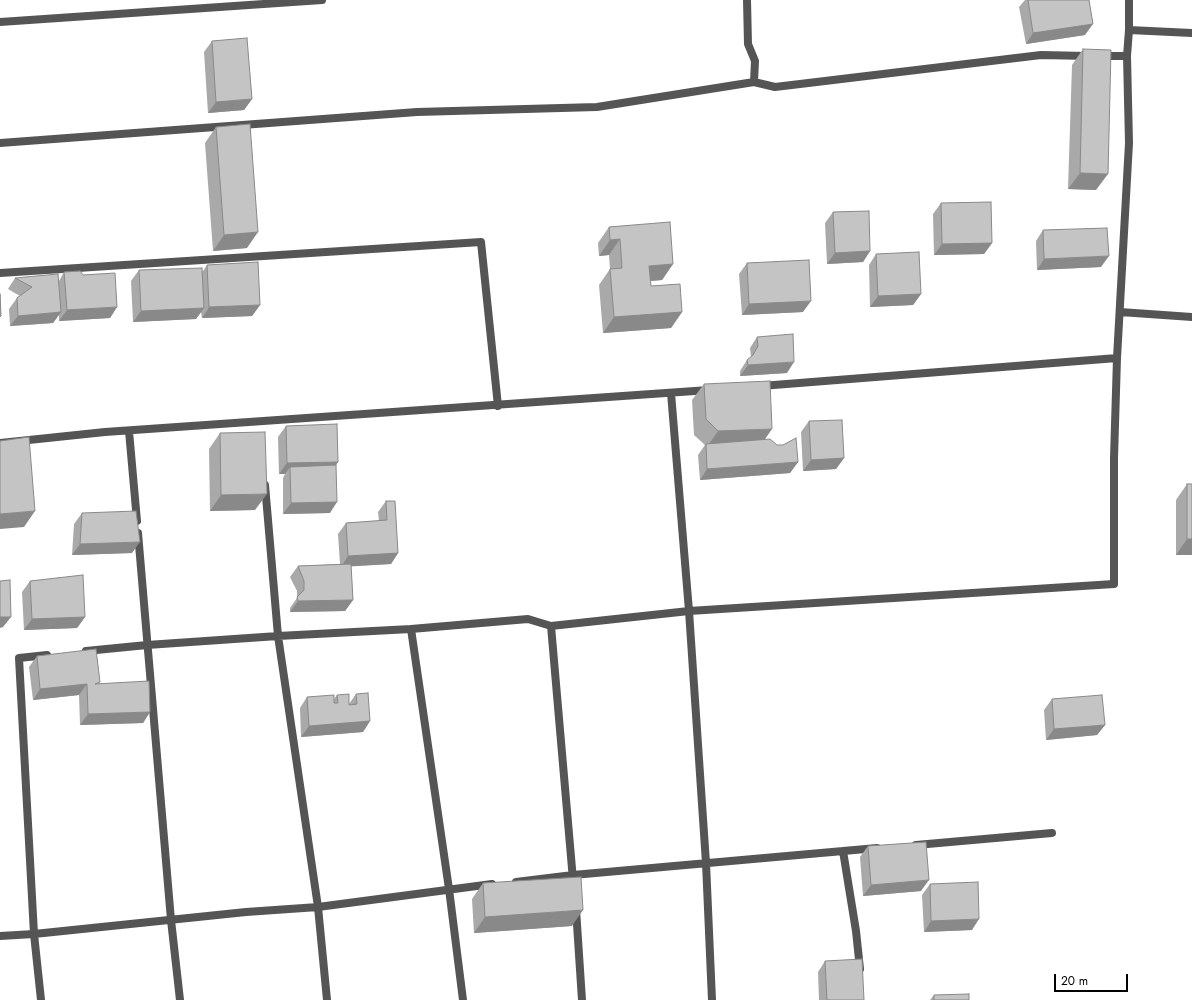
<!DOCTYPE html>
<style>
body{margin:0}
#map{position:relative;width:1192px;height:1000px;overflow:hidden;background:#fff;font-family:Jost,sans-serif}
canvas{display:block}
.scale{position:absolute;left:1054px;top:974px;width:74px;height:18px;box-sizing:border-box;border:2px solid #000;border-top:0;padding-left:5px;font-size:12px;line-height:14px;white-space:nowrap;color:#000;-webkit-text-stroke:3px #fff;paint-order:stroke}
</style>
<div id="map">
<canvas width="1192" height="1000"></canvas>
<div class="scale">20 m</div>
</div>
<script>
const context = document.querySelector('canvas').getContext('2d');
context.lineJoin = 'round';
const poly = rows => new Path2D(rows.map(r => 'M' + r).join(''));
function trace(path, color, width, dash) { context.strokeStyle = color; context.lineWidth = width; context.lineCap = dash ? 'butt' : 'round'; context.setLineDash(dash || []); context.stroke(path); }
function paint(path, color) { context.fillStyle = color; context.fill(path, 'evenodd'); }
const street = poly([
 [747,0,748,44,755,61,754,82],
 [0,22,322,0],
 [1129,30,1192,33],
 [1102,56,1127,56],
 [0,143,417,112,597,107,754,82,775,87,1041,55,1088,56],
 [0,273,481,242,498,406],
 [1120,312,1192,317],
 [761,386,1117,358,1129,143,1127,56,1129,30,1129,0],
 [671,393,689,611,706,863,712,1000],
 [129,431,137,521],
 [0,443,105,432,709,390],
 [265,485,278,636,318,907,327,1000],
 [138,533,171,920,180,1000],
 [551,626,573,880],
 [411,629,449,889,463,1000],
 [86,651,147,645,278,636,411,629,528,619,551,626,689,611,1114,584,1114,458,1117,358],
 [916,845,1052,833],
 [843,851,856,931,860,969],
 [516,882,573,875,877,848],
 [576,909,582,1000],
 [0,936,34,934,246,912,318,907,492,884],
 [41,1000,34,934,19,658,47,655]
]);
const wall = poly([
 [1025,0,1089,0,1085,35,1026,44,1019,7],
 [212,41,252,99,244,110,208,113,204,52],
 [1083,49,1096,190,1068,189,1072,65],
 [216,127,247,248,213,251,205,143],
 [941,203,992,243,984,254,934,255,933,214],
 [833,212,870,251,863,262,827,264,825,223],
 [609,227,673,264,662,280,651,281,651,286,682,312,671,328,603,333,599,285,610,269,609,255,599,256,598,243],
 [1043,230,1101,267,1037,270,1036,241],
 [876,254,921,294,913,305,870,307,869,265],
 [747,263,803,312,742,315,739,274],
 [207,265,260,305,252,316,202,318,201,312,196,319,133,322,131,281,139,270,203,271],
 [64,272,83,275,117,307,110,318,59,321,59,315,53,323,10,326,9,309,17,298,20,296,8,289,15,278,59,281],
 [757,337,787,373,740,376,740,371,747,360,751,357,750,348],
 [704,384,765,439,798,462,790,473,700,480,698,455,705,445,694,435,692,400],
 [809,421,844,458,836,469,803,471,801,432],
 [286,426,338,462,336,465,330,513,283,514,283,478,285,474,279,474,278,437],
 [220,433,255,510,210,511,209,449],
 [1187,484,1192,484,1192,555,1176,555,1176,500],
 [386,501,398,553,391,564,351,566,353,600,345,611,290,612,290,608,297,598,297,591,290,577,298,566,340,564,338,534,346,523,379,521,378,512],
 [82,513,132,553,72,555,74,524],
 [30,581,85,617,77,628,24,630,22,592],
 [37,656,100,682,99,683,150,712,143,723,80,725,79,695,33,700,29,667],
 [356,694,370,721,363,732,301,737,300,708,307,697,334,699,337,695,349,704],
 [1052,699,1105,725,1097,735,1046,740,1044,710],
 [868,846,921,891,863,896,860,857],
 [483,883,572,926,474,933,472,899],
 [930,884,972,930,924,932,922,895],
 [825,961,864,1000,819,1000,818,972],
 [934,995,969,1000,930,1000]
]);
const shadedWall = poly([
 [1093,24,1085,35,1026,44,1033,33],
 [252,99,244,110,208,113,216,102],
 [1080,173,1108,174,1096,190,1068,189],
 [258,232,247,248,213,251,224,235],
 [620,239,609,255,599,256,610,240],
 [992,243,984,254,934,255,942,244],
 [870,251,863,262,827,264,835,253],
 [1109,256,1101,267,1037,270,1044,259],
 [673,264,662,280,638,282,649,266],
 [921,294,913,305,870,307,878,296],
 [811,301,803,312,742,315,749,304],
 [260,305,252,316,202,318,209,307],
 [117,307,110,318,59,321,67,310],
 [204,308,196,319,133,322,141,311],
 [61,312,53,323,10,326,18,316],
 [682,312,671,328,603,333,614,317],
 [794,362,787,373,740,376,748,365],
 [772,429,761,445,707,447,718,431],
 [844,458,836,469,803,471,811,460],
 [338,462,330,473,290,467,285,474,279,474,287,463],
 [798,462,790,473,700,480,707,469],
 [267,494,255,510,210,511,221,495],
 [337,502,330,513,283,514,291,503],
 [35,511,24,527,0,529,0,514],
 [1187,539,1192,539,1192,555,1176,555],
 [140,542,132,553,72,555,80,544],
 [398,553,391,564,341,567,348,556],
 [353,600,345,611,290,612,298,601],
 [0,617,11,617,3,627,0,628],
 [85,617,77,628,24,630,32,619],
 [87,684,79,695,33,700,40,689],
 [150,712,143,723,80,725,88,714],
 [370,721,363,732,301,737,309,726],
 [1105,725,1097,735,1046,740,1054,729],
 [929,880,921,891,863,896,871,885],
 [583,910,572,926,474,933,485,917],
 [979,919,972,930,924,932,931,921]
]);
const building = poly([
 [1028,0,1089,0,1093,24,1033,33,1028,0],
 [247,38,252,99,216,102,212,41,247,38],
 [1083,49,1111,50,1108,174,1080,173,1083,49],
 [250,124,258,232,224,235,216,127,250,124],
 [991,202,992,243,942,244,941,203,991,202],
 [869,211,870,251,835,253,833,212,869,211],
 [670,222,673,264,649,266,651,286,680,284,682,312,614,317,610,269,622,268,620,239,610,240,609,227,670,222],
 [1107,228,1109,256,1044,259,1043,230,1107,228],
 [919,252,921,294,878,296,876,254,919,252],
 [809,260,811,301,749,304,747,263,809,260],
 [258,262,260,305,209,307,207,265,258,262],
 [202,268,204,308,141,311,139,270,202,268],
 [80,271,83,275,115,273,117,307,67,310,64,272,80,271],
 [58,274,61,312,18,316,17,298,32,287,15,278,58,274],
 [0,294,1,316,0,317,0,294],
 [793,334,794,362,748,365,747,360,753,355,758,346,757,337,793,334],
 [770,381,772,429,718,431,706,419,704,384,770,381],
 [842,420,844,458,811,460,809,421,842,420],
 [337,424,338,462,287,463,286,426,337,424],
 [265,432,267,494,221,495,220,433,265,432],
 [29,437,35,511,0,514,0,441,29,437],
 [796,438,798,462,707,469,706,444,770,439,777,445,783,445,796,438],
 [336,465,337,502,291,503,290,467,336,465],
 [1187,484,1192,484,1192,539,1187,539,1187,484],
 [386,501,395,501,398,553,348,556,346,523,387,520,386,501],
 [136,511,140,542,80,544,82,513,136,511],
 [351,564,353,600,298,601,297,597,304,590,304,581,298,566,351,564],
 [83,575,85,617,32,619,30,581,83,575],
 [10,580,11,617,0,617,0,581,10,580],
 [96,649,100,682,95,684,149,681,150,712,88,714,87,684,40,689,37,656,96,649],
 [368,693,370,721,309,726,307,697,334,695,334,703,338,703,337,695,349,694,349,705,357,704,356,694,368,693],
 [1102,695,1105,725,1054,729,1052,699,1102,695],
 [926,842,929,880,871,885,868,846,926,842],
 [581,877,583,910,485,917,483,883,581,877],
 [978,882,979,919,931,921,930,884,978,882],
 [862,959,864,1000,827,1000,825,961,862,959],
 [969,994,969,1000,934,1000,934,995,969,994]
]);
trace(street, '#555', 8);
paint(wall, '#a9a9a9');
paint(shadedWall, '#898989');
paint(building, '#c4c4c4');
trace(building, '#898989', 1);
</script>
